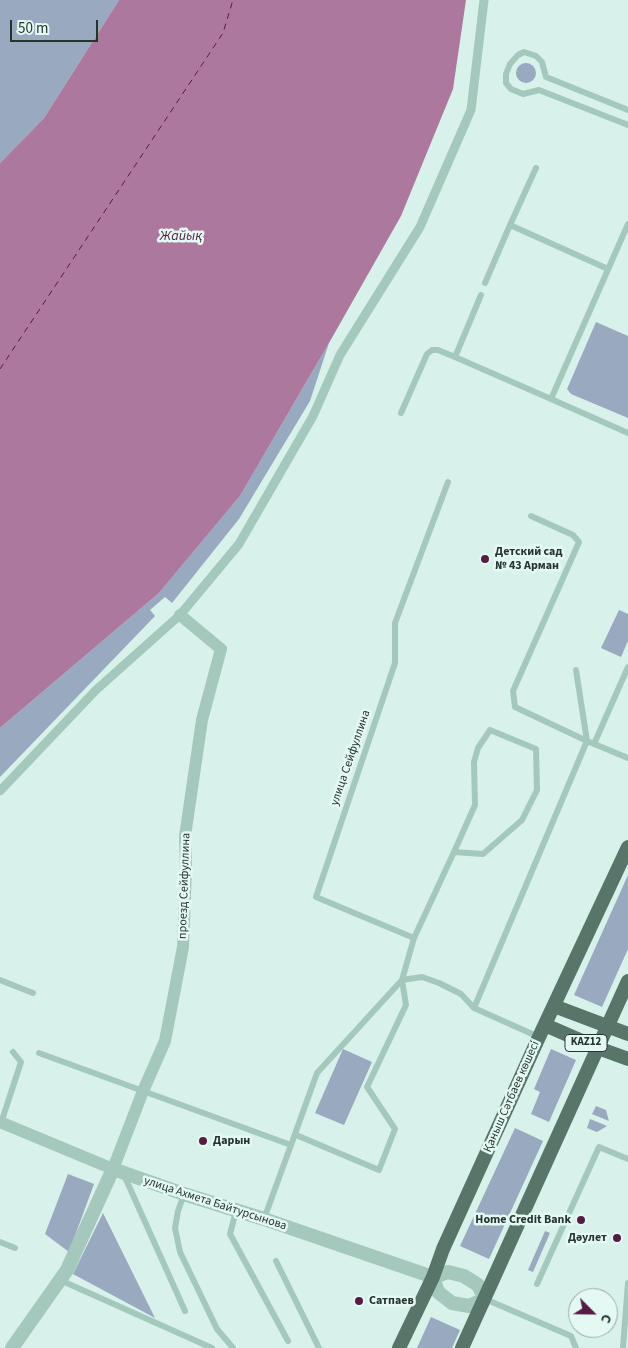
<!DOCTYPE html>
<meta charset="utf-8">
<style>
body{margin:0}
#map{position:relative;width:628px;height:1348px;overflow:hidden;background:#d8f1eb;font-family:"Source Sans 3",sans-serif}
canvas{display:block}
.north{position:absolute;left:568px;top:1288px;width:50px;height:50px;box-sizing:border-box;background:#e4f9f4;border:1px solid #98aaa5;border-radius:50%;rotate:113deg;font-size:14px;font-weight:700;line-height:20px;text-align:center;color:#26342e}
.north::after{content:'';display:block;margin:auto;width:18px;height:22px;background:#541c43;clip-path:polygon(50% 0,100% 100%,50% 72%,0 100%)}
.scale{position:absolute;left:10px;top:20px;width:88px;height:22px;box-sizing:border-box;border:2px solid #26342e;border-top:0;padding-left:6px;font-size:15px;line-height:18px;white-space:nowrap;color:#26342e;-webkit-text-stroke:4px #e4f9f4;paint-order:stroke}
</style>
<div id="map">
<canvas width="628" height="1348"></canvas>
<div class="north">С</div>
<div class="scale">50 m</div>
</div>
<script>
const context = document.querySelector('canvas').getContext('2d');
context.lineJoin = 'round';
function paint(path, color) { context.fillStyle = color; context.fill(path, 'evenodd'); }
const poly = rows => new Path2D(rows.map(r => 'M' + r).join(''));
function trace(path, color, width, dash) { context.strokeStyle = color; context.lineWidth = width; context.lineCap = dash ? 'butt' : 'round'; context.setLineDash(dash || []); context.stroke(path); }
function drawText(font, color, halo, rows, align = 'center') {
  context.font = font + ' "Source Sans 3",sans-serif'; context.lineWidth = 5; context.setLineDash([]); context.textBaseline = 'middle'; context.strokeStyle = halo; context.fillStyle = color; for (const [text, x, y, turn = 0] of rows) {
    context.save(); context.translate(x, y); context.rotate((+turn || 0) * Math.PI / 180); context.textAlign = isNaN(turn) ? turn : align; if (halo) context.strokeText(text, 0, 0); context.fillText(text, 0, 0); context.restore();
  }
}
const green = poly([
 [0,0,119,0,44,118,0,163],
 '516 73a10 10 0 1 1 20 0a10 10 0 1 1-20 0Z',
 [596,322,628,336,628,418,571,394,567,389],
 [329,343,310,401,239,519,172,603,165,597,150,610,155,616,0,777,0,728,159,593,240,496],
 [619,610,628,614,628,641,621,657,601,648],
 [628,875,628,949,602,1007,574,995],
 [343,1049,372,1062,344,1125,315,1113],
 [551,1049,576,1060,549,1122,531,1114,540,1092,534,1089],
 [596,1106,606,1110,609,1121,592,1114],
 [590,1119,607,1126,597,1132,587,1128],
 [515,1128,543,1141,489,1259,460,1246],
 [68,1174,94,1184,69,1252,45,1234],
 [103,1213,155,1318,73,1274],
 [545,1231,550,1233,533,1272,528,1270],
 [431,1317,460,1330,452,1348,417,1348]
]);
const water = poly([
 [119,0,466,0,453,89,401,216,329,343,240,496,159,593,0,728,0,163,44,118]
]);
const ferry = poly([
 [0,369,223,33,233,0]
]);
const service = poly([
 [628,110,546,77,542,62,536,56,524,52,518,55,510,64,506,74,506,83,511,89,523,94,539,90,628,125],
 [628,224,551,399,628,433],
 [510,225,536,168],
 [485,283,510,225,608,269],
 [455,357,481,295],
 [401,413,427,354,432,350,438,350,455,357,551,399],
 [531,516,573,535,579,542,513,691,515,707,587,741,628,758],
 [594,744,628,667],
 [414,938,454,852,483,854,522,820,537,790,536,749,490,730,478,748,474,762,475,805,454,852],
 [0,980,33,993],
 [474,1008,587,741,576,670],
 [39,1053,291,1145,317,1073,402,980,422,977,439,983,461,994,474,1008,539,1037],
 [1,1123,21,1062,13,1052],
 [296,1135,379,1170,395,1129,367,1087,406,1005,402,980,414,938,316,897,395,663,395,623,448,482],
 [124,1175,185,1311],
 [184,1194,178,1211,175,1228,180,1252,217,1329,233,1348],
 [236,1211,230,1234,288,1341],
 [264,1219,291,1145],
 [0,1242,15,1248],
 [276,1261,319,1348],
 [60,1280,212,1348],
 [537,1284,599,1147,628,1159],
 [485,1299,571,1336,576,1348],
 [623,1348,628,1283]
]);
const pedestrian = poly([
 [0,791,96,690,180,615,239,544,313,416,340,355,420,227,471,110,484,0]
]);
const minor = poly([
 [0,1122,113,1169,143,1091,165,1041,183,947,186,869,185,836,202,720,221,649,180,615]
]);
const tertiary = poly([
 [448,1272,464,1276,478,1285,485,1299,469,1306,452,1303,438,1292,433,1277,448,1272],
 [12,1348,67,1270,113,1169,184,1194,264,1219,433,1277]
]);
const primary = poly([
 [554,1006,628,1034],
 [545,1025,598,1048,628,1059],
 [399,1348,433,1277,443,1249,539,1037,628,847],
 [462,1348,628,981]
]);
const markers = [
 [485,559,5,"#541c43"],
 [203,1141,5,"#541c43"],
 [581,1220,5,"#541c43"],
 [617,1238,5,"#541c43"],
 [359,1301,5,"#541c43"]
];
const shields = [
 [586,1043,42]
];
const shieldNames = [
 ["KAZ12",586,1043]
];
const poiNames = [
 ["Детский сад",495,552],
 ["№ 43 Арман",495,566],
 ["Дарын",213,1141],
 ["Home Credit Bank",571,1220,"right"],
 ["Дәулет",607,1238,"right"],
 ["Сатпаев",369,1301]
];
const streetNames = [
 ["улица Сейфуллина",351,758,-71],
 ["проезд Сейфуллина",185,886,-88],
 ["Қаныш Сәтбаев көшесі",512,1097,-66],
 ["улица Ахмета Байтурсынова",215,1204,18]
];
const waterNames = [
 ["Жайық",181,237]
];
paint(green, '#99a9bf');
paint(water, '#ad789e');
trace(ferry, '#541c43', 1, [6, 5]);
trace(service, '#a5c8bd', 6);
trace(pedestrian, '#a5c8bd', 9);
trace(minor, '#a5c8bd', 12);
trace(tertiary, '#a5c8bd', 14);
trace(primary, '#577669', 14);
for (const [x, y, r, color] of markers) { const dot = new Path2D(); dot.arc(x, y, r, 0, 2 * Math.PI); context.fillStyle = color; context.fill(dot); trace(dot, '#e4f9f4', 2); }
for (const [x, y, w] of shields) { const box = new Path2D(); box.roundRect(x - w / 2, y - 8.5, w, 17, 4); context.fillStyle = '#e4f9f4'; context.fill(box); trace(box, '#26342e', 1); }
drawText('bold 11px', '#26342e', null, shieldNames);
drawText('bold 12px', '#26342e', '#e4f9f4', poiNames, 'left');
drawText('12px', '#26342e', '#e4f9f4', streetNames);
drawText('italic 14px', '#541c43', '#e4f9f4', waterNames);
</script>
